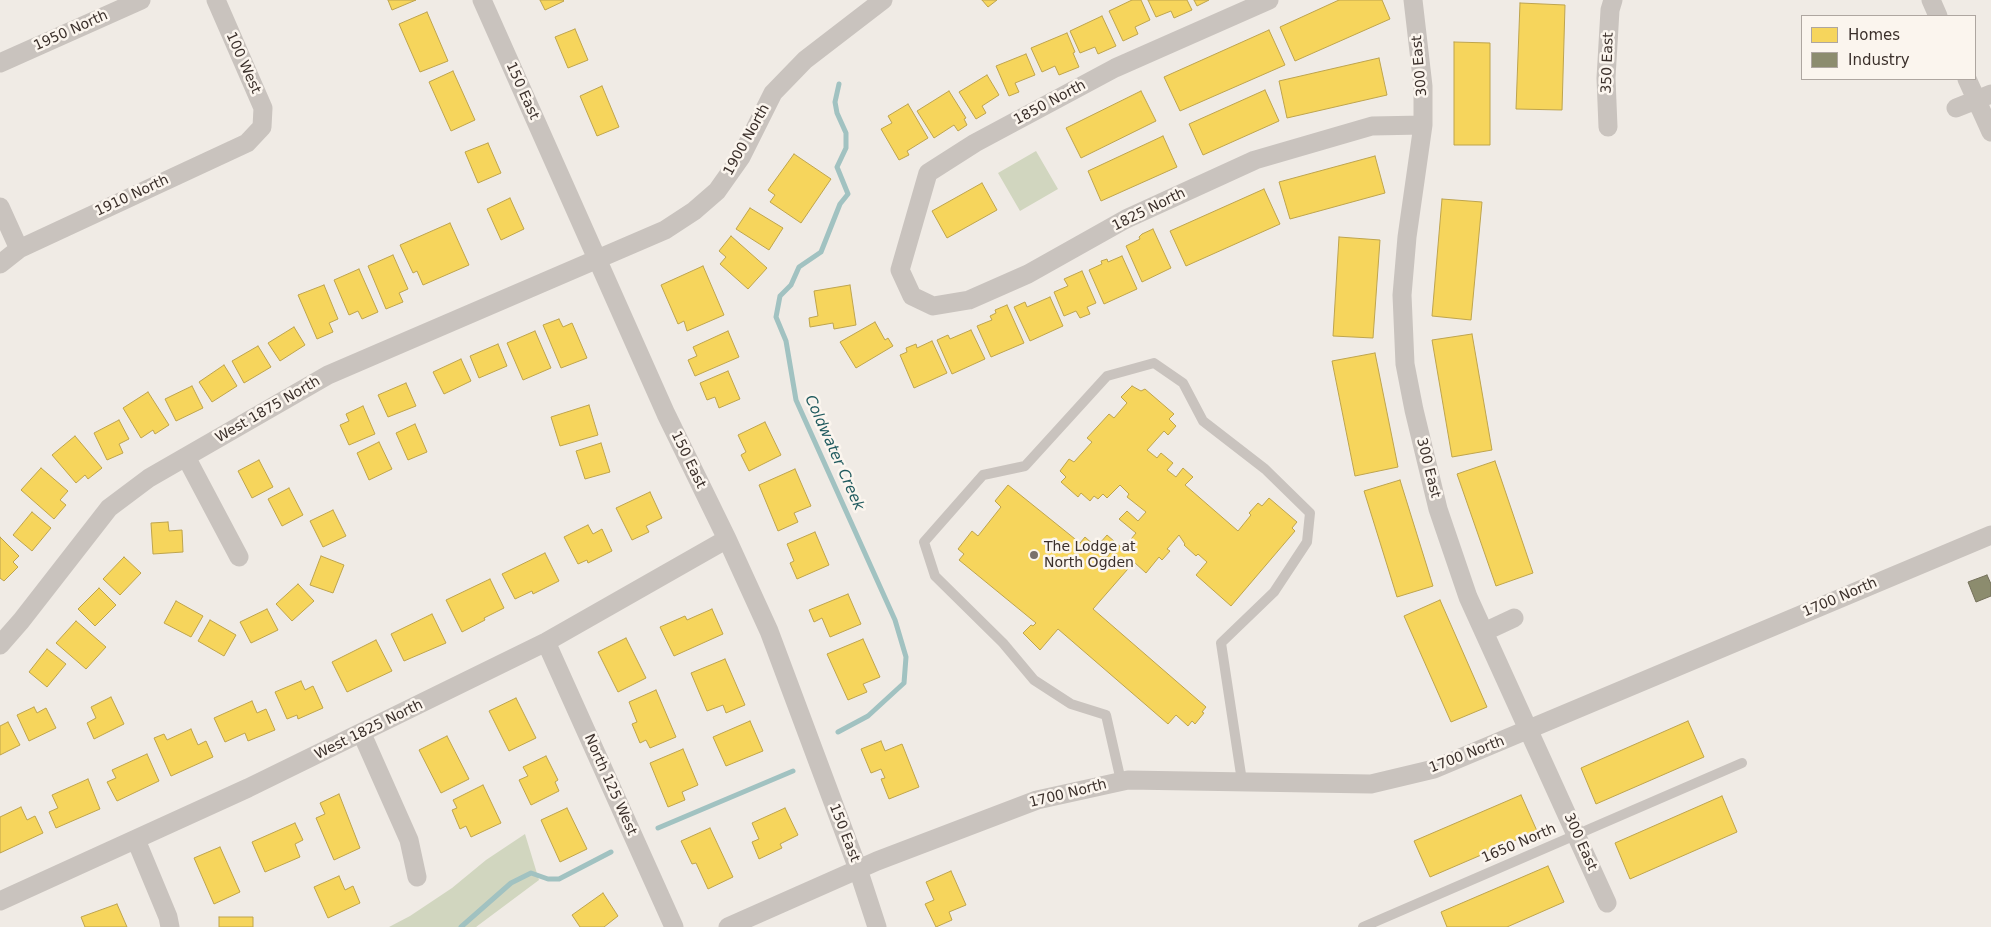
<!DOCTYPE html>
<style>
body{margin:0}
#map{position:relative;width:1991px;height:927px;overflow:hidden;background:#f0ebe5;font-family:"DejaVu Sans",sans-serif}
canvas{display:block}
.legend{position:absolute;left:1801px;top:15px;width:175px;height:65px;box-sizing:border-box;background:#fbf5ee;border:1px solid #aea6a0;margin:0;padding:6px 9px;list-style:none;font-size:15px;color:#3b302b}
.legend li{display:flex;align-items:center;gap:10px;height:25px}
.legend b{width:25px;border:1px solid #aea6a0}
</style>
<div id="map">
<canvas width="1991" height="927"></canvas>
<ul class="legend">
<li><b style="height:14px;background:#f6d55c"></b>Homes</li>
<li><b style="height:14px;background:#8c8c6e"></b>Industry</li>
</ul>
</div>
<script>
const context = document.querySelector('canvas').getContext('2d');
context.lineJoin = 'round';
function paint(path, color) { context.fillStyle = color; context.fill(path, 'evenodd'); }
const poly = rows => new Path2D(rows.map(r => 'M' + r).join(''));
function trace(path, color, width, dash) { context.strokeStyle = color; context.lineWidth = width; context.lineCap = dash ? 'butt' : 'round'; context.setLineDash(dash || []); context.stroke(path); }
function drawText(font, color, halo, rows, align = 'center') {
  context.font = font + ' "DejaVu Sans",sans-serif'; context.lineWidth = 5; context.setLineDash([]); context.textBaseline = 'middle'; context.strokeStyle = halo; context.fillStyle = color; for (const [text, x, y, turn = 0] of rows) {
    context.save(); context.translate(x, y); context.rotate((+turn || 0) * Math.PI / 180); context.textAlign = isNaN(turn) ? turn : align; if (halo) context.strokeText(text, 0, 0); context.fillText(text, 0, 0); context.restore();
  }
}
const green = poly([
 [1036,151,1058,189,1020,211,998,173],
 [525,834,539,880,476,927,389,927,410,916,452,888,486,860]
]);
const homes = poly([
 [388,0,416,0,392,10,388,0],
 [540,0,563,0,564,1,545,10,540,0],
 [982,0,997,0,988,7,982,0],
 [1132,0,1141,0,1150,20,1135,27,1138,34,1123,41,1109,11,1132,0],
 [1148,0,1187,0,1192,10,1174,18,1171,11,1156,17,1148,0],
 [1194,0,1209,0,1197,6,1194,0],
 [1339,0,1382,0,1390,19,1295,61,1280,27,1339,0],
 [1520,3,1565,5,1562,110,1516,109,1520,3],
 [427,12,448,61,420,72,399,24,427,12],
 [1102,16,1116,46,1098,54,1095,47,1080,53,1070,31,1102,16],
 [575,29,588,60,568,68,555,37,575,29],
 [1269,30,1285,65,1180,111,1164,77,1269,30],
 [1067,33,1075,52,1073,53,1079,67,1059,75,1055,66,1042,72,1031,48,1067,33],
 [1454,42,1490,43,1490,145,1454,145,1454,42],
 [1026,54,1035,75,1015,83,1019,92,1009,96,996,66,1026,54],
 [1379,58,1387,95,1287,118,1279,81,1379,58],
 [453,71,475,120,451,131,429,82,453,71],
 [987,75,999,95,982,106,986,113,976,119,959,92,987,75],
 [602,86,619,127,597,136,580,96,602,86],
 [1265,90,1279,121,1203,155,1189,124,1265,90],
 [949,91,966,118,964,119,967,125,958,131,954,125,934,138,917,111,949,91],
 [1141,91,1156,121,1081,158,1066,128,1141,91],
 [908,104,928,138,907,151,909,155,899,160,881,129,892,123,888,116,908,104],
 [1163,136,1177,167,1101,201,1088,171,1163,136],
 [488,143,501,173,478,183,465,152,488,143],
 [794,154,831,179,801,223,770,202,775,195,768,190,794,154],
 [1375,156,1385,193,1290,219,1279,182,1375,156],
 [982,183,997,210,947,238,932,211,982,183],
 [1264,189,1280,224,1186,266,1170,231,1264,189],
 [510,198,524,229,501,240,487,209,510,198],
 [1442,199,1482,202,1471,320,1432,316,1442,199],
 [750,208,783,228,769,250,736,229,750,208],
 [450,223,469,265,423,285,417,271,413,273,400,245,450,223],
 [1153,229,1171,268,1142,282,1126,246,1140,239,1139,237,1142,234,1153,229],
 [731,236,767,268,748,289,720,264,726,257,719,251,731,236],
 [1339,237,1380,240,1373,338,1333,336,1339,237],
 [393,255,408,289,399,293,403,302,386,309,368,266,393,255],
 [1122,256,1137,289,1104,304,1089,270,1102,264,1101,261,1107,259,1108,262,1122,256],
 [703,266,724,315,687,331,684,321,678,324,661,285,703,266],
 [359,269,378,312,362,319,358,311,349,315,334,280,359,269],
 [1082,271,1096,303,1087,307,1090,314,1080,318,1076,311,1064,316,1054,292,1068,286,1064,279,1082,271],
 [324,285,338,319,329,323,333,332,317,339,298,295,324,285],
 [850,285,856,325,834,329,833,323,810,327,809,318,818,316,814,291,850,285],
 [1050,297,1063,326,1030,341,1014,307,1025,302,1027,307,1050,297],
 [1007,305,1024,343,991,357,977,326,992,320,990,316,996,313,995,310,1007,305],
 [559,319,563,327,572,323,587,358,561,368,543,325,559,319],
 [875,322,885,340,888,338,893,346,856,368,840,342,875,322],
 [294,327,305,345,280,361,268,343,294,327],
 [971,330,985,359,952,374,937,340,948,335,950,339,971,330],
 [535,331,551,368,523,380,507,343,535,331],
 [728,331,739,357,695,376,688,360,697,356,693,347,728,331],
 [1472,334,1492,450,1452,457,1432,340,1472,334],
 [932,341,947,373,914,388,900,355,907,352,906,348,916,344,917,348,932,341],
 [498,344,507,366,479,378,470,356,498,344],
 [258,346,271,367,244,383,232,361,258,346],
 [1375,353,1398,467,1355,476,1332,361,1375,353],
 [461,359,471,381,444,394,433,372,461,359],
 [224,365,237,386,212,402,199,382,224,365],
 [728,371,740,399,719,408,715,397,707,400,700,383,728,371],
 [406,383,416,406,388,417,378,395,406,383],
 [192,386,203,408,176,421,165,399,192,386],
 [1132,386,1141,391,1145,389,1174,414,1169,419,1176,426,1168,435,1164,431,1147,450,1157,458,1161,453,1173,463,1167,470,1176,477,1183,468,1193,477,1185,485,1238,531,1251,515,1249,513,1258,503,1262,506,1269,498,1297,522,1292,528,1295,531,1231,606,1196,575,1207,562,1198,554,1196,556,1184,545,1185,544,1179,535,1167,549,1170,551,1162,560,1159,557,1146,573,1134,562,1093,609,1206,707,1202,712,1204,713,1195,724,1192,721,1188,726,1176,715,1168,724,1058,629,1040,650,1023,633,1031,625,1033,626,1036,623,959,560,964,554,958,549,972,531,978,536,1001,507,995,501,1008,485,1080,543,1085,537,1107,557,1111,552,1100,543,1107,535,1123,549,1136,533,1119,519,1127,511,1138,521,1146,512,1127,497,1129,494,1120,485,1107,498,1103,494,1098,499,1094,496,1090,501,1081,493,1078,497,1061,482,1066,477,1060,471,1069,459,1074,462,1092,442,1087,438,1109,414,1114,418,1127,403,1121,397,1132,386],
 [148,392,169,425,155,434,153,430,141,438,123,408,148,392],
 [589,405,598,435,560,446,551,417,589,405],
 [363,406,375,434,349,445,340,425,349,421,346,414,363,406],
 [119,420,129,439,119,444,123,453,107,460,94,433,119,420],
 [765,422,781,455,749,471,741,455,746,452,738,435,765,422],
 [415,424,427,452,408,460,396,433,415,424],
 [75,436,102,468,88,479,85,475,76,483,52,455,75,436],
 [379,442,392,469,369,480,357,453,379,442],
 [601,443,610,472,585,479,576,451,601,443],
 [259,460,273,487,252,498,238,471,259,460],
 [1495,461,1533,573,1496,586,1457,474,1495,461],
 [41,468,68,491,60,500,66,505,54,519,21,490,41,468],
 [795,469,811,506,794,513,798,522,778,531,759,485,795,469],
 [1400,480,1433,586,1397,597,1364,491,1400,480],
 [289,488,303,515,282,526,268,499,289,488],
 [650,492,662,518,646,526,649,532,632,540,616,508,650,492],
 [333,510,346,536,323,547,310,521,333,510],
 [32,512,51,528,32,551,13,535,32,512],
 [168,522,169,531,182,530,183,552,153,554,151,523,168,522],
 [588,525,593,534,602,529,612,551,588,563,587,560,578,564,564,537,588,525],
 [815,532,829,565,797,579,790,563,794,561,787,544,815,532],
 [0,537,19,556,13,562,18,567,4,581,0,578,0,537],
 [545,553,559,581,533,594,532,591,515,599,502,574,545,553],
 [321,556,344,565,333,593,310,585,321,556],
 [124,557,141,573,120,595,103,579,124,557],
 [490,579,504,608,484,618,485,620,462,632,446,600,490,579],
 [298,584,314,601,292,621,276,604,298,584],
 [99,588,116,605,95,626,78,609,99,588],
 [848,594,861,624,830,637,822,618,814,622,809,610,848,594],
 [1440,600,1487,707,1451,722,1404,616,1440,600],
 [176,601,203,616,191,637,164,623,176,601],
 [267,609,278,630,251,643,240,622,267,609],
 [712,609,723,634,674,656,660,627,685,616,687,620,712,609],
 [432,614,446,643,404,661,391,634,432,614],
 [210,620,236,635,224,656,198,641,210,620],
 [76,621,106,647,86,669,56,643,76,621],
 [626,638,646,678,618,692,598,652,626,638],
 [863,639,880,677,863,684,867,692,848,700,827,654,863,639],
 [376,640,392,671,347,692,332,662,376,640],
 [47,649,66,664,47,687,29,672,47,649],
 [725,659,745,705,726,713,723,705,707,711,691,673,725,659],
 [301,681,305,690,313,686,323,708,298,719,297,715,287,719,275,692,301,681],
 [656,690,676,737,650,748,646,740,640,743,632,724,637,722,629,702,656,690],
 [111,697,124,724,94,739,87,723,96,718,91,707,111,697],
 [516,698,536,738,509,751,489,711,516,698],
 [252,701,257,713,266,709,275,730,248,741,245,733,225,742,214,718,252,701],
 [34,707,37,713,46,708,56,728,29,741,17,715,34,707],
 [750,721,763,751,726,766,713,737,750,721],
 [1688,721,1704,757,1596,804,1581,768,1688,721],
 [8,722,20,745,0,755,0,726,8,722],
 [191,729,198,745,206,741,213,757,171,776,154,738,164,734,167,740,191,729],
 [447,736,469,779,441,793,419,750,447,736],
 [881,741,885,751,902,744,919,787,889,799,881,779,885,778,881,769,871,773,861,749,881,741],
 [683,749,698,785,682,792,685,800,668,807,650,763,683,749],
 [147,754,159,781,117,801,107,782,116,778,112,770,147,754],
 [546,756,558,780,555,782,559,791,531,805,519,780,528,776,523,767,546,756],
 [88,779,100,809,56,828,49,812,58,808,52,795,88,779],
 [483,785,501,823,471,837,466,826,460,829,452,810,457,808,453,800,483,785],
 [339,794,360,848,334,860,316,818,325,814,320,803,339,794],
 [1521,795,1537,831,1430,877,1414,841,1521,795],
 [1722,796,1737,832,1630,879,1615,843,1722,796],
 [21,807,27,820,35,816,43,833,0,853,0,817,21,807],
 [567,808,587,849,560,862,541,820,567,808],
 [785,808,798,835,780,844,782,848,759,859,752,842,759,839,752,823,785,808],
 [295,823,303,840,295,844,300,857,265,872,252,842,295,823],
 [710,828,733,877,708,889,696,863,692,864,681,841,710,828],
 [220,847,240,892,214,904,194,858,220,847],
 [1548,866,1564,902,1507,927,1447,927,1441,912,1548,866],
 [951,871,966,905,949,912,952,920,936,927,925,904,934,900,926,882,951,871],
 [339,876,345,890,353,886,360,903,328,918,314,887,339,876],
 [603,893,618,916,604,927,580,927,572,915,603,893],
 [117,904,127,927,85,927,81,917,117,904],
 [219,917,253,917,253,927,219,927,219,917]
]);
const industry = poly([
 [1987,575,1991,584,1991,596,1976,602,1968,582,1987,575]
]);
const stream = poly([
 [838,732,868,716,904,683,906,657,895,620,796,400,786,341,776,317,780,296,791,285,799,267,821,252,840,204,848,194,837,167,846,148,846,133,837,113,835,102,839,84],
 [658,828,793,771],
 [461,927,511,883,531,873,548,879,559,879,611,852]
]);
const lane = poly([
 [1121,781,1106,715,1071,704,1034,680,1003,643,935,576,924,542,983,475,1025,466,1107,376,1154,363,1183,383,1203,421,1265,469,1310,513,1307,542,1274,592,1221,643,1242,781],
 [1363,927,1742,763]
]);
const street = poly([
 [482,0,666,414,727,539,769,631,858,869,877,927],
 [1269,0,1115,68,975,143,928,173,900,270,912,296,933,306,969,300,1028,274,1126,219,1255,160,1372,126,1423,125],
 [1413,0,1423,86,1423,125,1407,237,1402,295,1405,364,1414,410,1438,509,1468,597,1607,903],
 [1931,0,1938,16],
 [0,63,141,0],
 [1967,79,1991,132],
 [1956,108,1991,94],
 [1608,127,1606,78,1610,10,1613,0],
 [0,207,19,249],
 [0,264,19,249,247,143,262,127,263,108,216,0],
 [186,457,239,557],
 [1484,632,1514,618],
 [546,642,674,927],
 [0,645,21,621,109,508,149,478,328,375,665,230,694,211,717,191,741,157,773,93,805,60,883,0],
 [362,734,409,840,417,877],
 [136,840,168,917,170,927],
 [0,901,248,788,546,642,727,539],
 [728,927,877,861,1037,800,1128,780,1371,784,1434,769,1991,535]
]);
const markers = [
 [1034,555,5,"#7a716c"]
];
const streetNames = [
 ["1950 North",71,31,-24],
 ["100 West",243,63,66],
 ["350 East",1608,63,-88],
 ["300 East",1420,66,-95],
 ["150 East",522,91,66],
 ["1850 North",1050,103,-28],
 ["1900 North",747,140,-61],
 ["1910 North",132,196,-25],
 ["1825 North",1149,210,-26],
 ["West 1875 North",268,410,-30],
 ["150 East",688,460,64],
 ["300 East",1428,468,76],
 ["1700 North",1840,598,-23],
 ["West 1825 North",369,730,-26],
 ["1700 North",1467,755,-21],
 ["North 125 West",610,785,66],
 ["1700 North",1068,794,-14],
 ["150 East",844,833,69],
 ["300 East",1580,842,66],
 ["1650 North",1519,844,-23]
];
const poiNames = [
 ["The Lodge at",1044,547],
 ["North Ogden",1044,563]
];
const waterNames = [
 ["Coldwater Creek",834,453,66]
];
paint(green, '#d1d6bf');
paint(homes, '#f6d55c');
trace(homes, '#bea44d', 1);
paint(industry, '#8c8c6e');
trace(industry, '#74705a', 1);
trace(stream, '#a1c2c1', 5);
trace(lane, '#c9c3be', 10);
trace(street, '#c9c3be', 19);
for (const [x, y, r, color] of markers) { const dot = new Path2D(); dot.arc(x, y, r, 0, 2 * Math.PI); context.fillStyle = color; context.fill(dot); trace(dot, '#fbf5ee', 2); }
drawText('14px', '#3b302b', '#fbf5ee', streetNames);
drawText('14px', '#3b302b', '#fbf5ee', poiNames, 'left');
drawText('italic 15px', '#1f5a5e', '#fbf5ee', waterNames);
</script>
